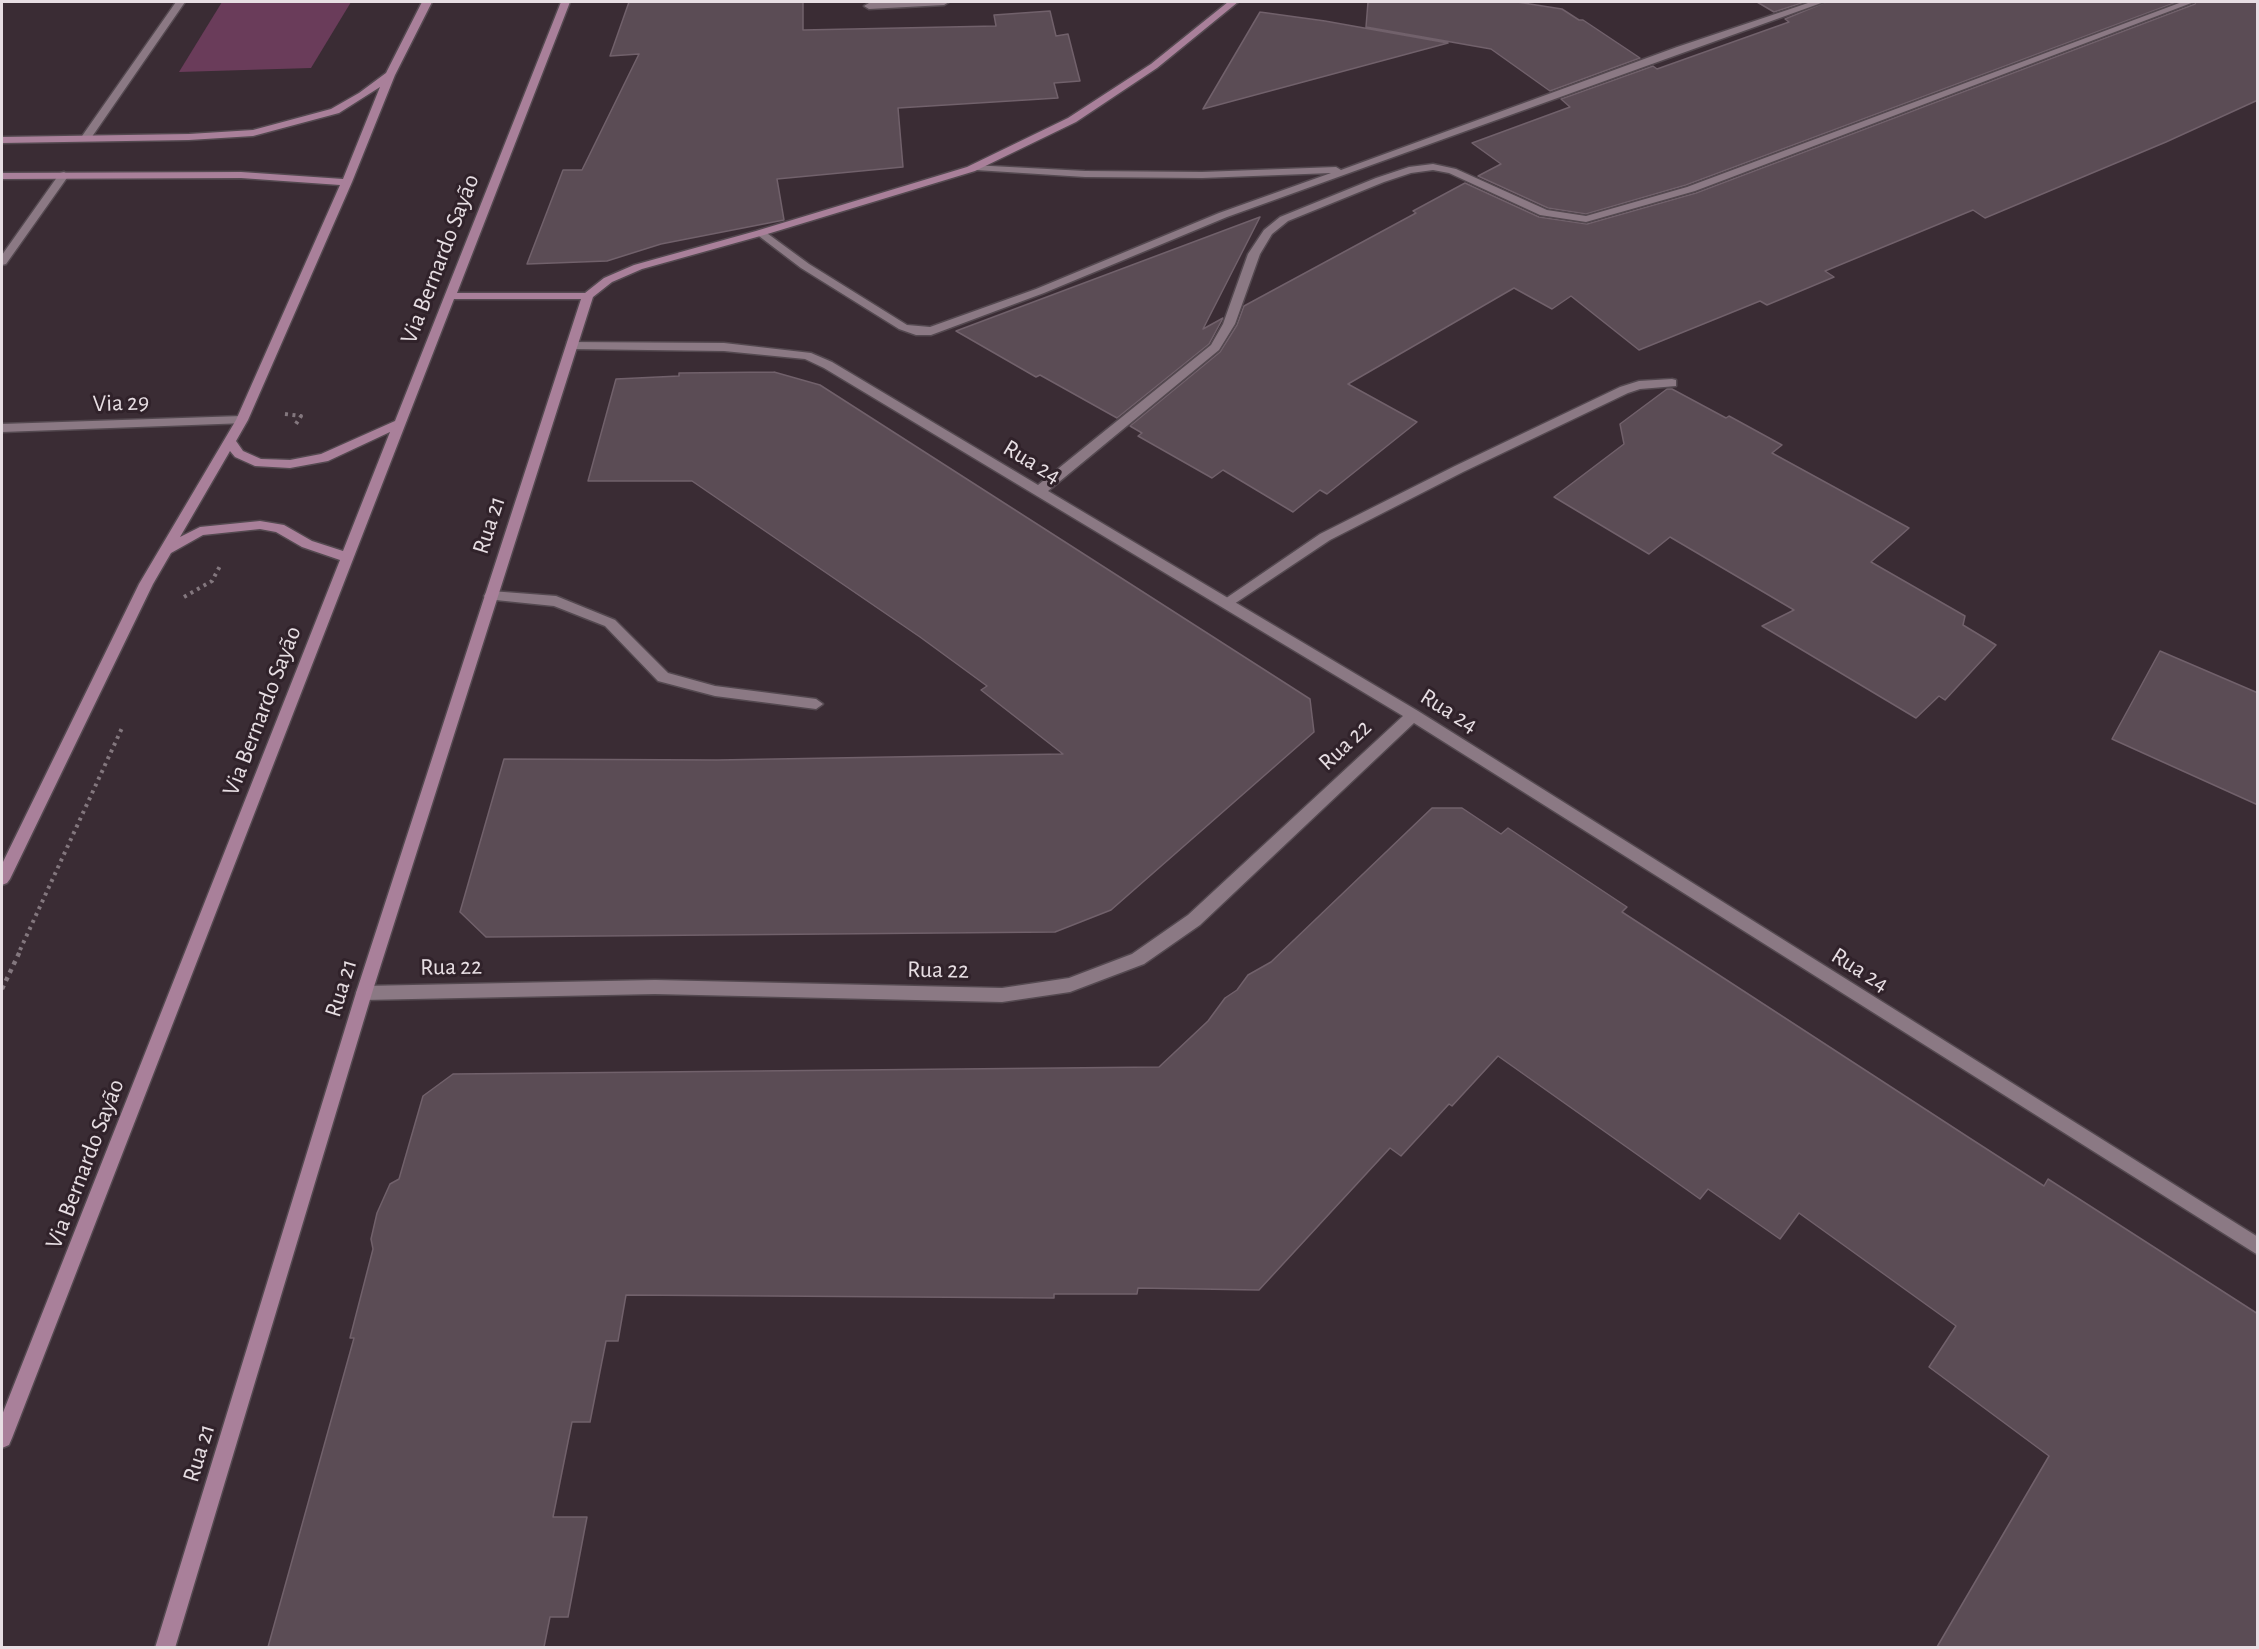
<!DOCTYPE html>
<meta charset="utf-8">
<style>
body{margin:0}
#map{position:relative;width:2259px;height:1649px;overflow:hidden;background:#3a2c34;font-family:"Alegreya Sans",sans-serif}
canvas{display:block}
.frame{position:absolute;inset:0;border:3px solid #e7dee3;pointer-events:none}
</style>
<div id="map">
<canvas width="2259" height="1649"></canvas>
<div class="frame"></div>
</div>
<script>
const context = document.querySelector('canvas').getContext('2d');
context.lineJoin = 'round';
function paint(path, color) { context.fillStyle = color; context.fill(path, 'evenodd'); }
const poly = rows => new Path2D(rows.map(r => 'M' + r).join(''));
function trace(path, color, width, dash) { context.strokeStyle = color; context.lineWidth = width; context.lineCap = dash ? 'butt' : 'round'; context.setLineDash(dash || []); context.stroke(path); }
function drawText(font, color, halo, rows, align = 'center') {
  context.font = font + ' "Alegreya Sans",sans-serif'; context.lineWidth = 6; context.setLineDash([]); context.textBaseline = 'middle'; context.strokeStyle = halo; context.fillStyle = color; for (const [text, x, y, turn = 0] of rows) {
    context.save(); context.translate(x, y); context.rotate((+turn || 0) * Math.PI / 180); context.textAlign = isNaN(turn) ? turn : align; if (halo) context.strokeText(text, 0, 0); context.fillText(text, 0, 0); context.restore();
  }
}
const green = poly([
 [222,2,351,2,311,68,179,72]
]);
const building = poly([
 [629,2,803,2,803,30,996,26,994,15,1050,11,1056,36,1068,34,1080,81,1054,83,1058,98,898,108,903,167,777,179,784,220,661,244,607,261,527,264,563,170,582,170,639,54,610,56,629,2],
 [1368,2,1517,2,1562,9,1579,20,1583,20,1640,58,1550,91,1491,49,1366,27,1368,2],
 [1757,2,1805,2,1774,12,1757,2],
 [1826,2,2177,2,1686,185,1586,214,1548,208,1478,176,1501,164,1472,143,1570,107,1561,99,1653,66,1657,69,1789,22,1785,19,1826,2],
 [2196,2,2258,2,2258,100,2166,142,1985,218,1973,210,1825,271,1834,277,1767,305,1760,301,1639,350,1571,296,1552,309,1514,288,1348,384,1417,422,1327,494,1320,490,1293,512,1223,470,1212,478,1138,436,1142,433,1130,426,1220,352,1237,325,1244,306,1416,213,1413,211,1465,183,1539,217,1587,224,1696,193,2195,4,2196,2],
 [1260,12,1325,21,1448,43,1203,109,1260,12],
 [1260,217,1203,329,1223,318,1209,344,1117,418,1040,375,1036,377,956,331,1260,217],
 [774,372,820,385,1310,699,1314,732,1111,910,1055,932,486,937,460,912,504,759,717,760,1063,754,981,690,987,686,920,637,692,481,588,481,616,379,679,376,679,373,774,372],
 [1667,389,1672,389,1726,418,1729,416,1782,445,1772,453,1909,528,1871,562,1965,616,1963,625,1996,645,1945,700,1939,696,1916,718,1762,626,1794,610,1670,537,1649,554,1554,497,1624,444,1620,424,1667,389],
 [2160,651,2258,693,2258,805,2112,739,2160,651],
 [1432,808,1462,808,1501,834,1508,828,1627,907,1622,912,1968,1137,2044,1186,2048,1179,2258,1314,2258,1647,1937,1647,2049,1456,1929,1367,1956,1326,1799,1213,1780,1239,1708,1189,1700,1199,1498,1056,1452,1106,1449,1104,1401,1156,1390,1148,1259,1290,1138,1288,1137,1294,1054,1294,1054,1298,626,1295,618,1341,606,1341,590,1422,572,1422,553,1517,587,1517,568,1617,550,1617,544,1647,268,1647,354,1338,350,1338,373,1249,371,1239,377,1213,390,1184,399,1179,423,1096,453,1074,1159,1067,1208,1021,1225,998,1237,990,1248,975,1271,962,1432,808]
]);
const pathFar1 = poly([
 [285,414,301,416,294,427],
 [184,597,212,581,220,566],
 [20,950,122,728]
]);
const path = poly([
 [2,989,21,949]
]);
const lane = poly([
 [1672,379,1676,380,1676,386,1640,389,1628,393,1463,472,1330,540,1231,606,1226,608,1219,603,1320,534,1455,466,1620,387,1639,381,1672,379],
 [491,591,556,596,615,620,668,673,715,686,816,699,823,704,816,709,715,696,658,681,605,626,554,606,486,599,484,596,486,593,491,591]
]);
const street = poly([
 [176,2,185,2,89,141,81,141,80,139,176,2],
 [901,2,949,2,944,5,869,9,864,6,869,3,901,2],
 [1811,2,1824,2,1227,217,1044,293,931,335,916,335,899,329,801,268,755,233,760,230,764,231,809,264,907,325,930,327,1036,289,1219,213,1331,173,1202,178,1085,177,976,170,972,169,972,165,1085,171,1202,172,1336,167,1341,170,1677,47,1811,2],
 [2182,2,2194,2,1695,191,1586,222,1540,215,1449,173,1433,170,1411,173,1384,182,1288,221,1272,234,1260,254,1235,324,1219,350,1048,491,1418,711,2258,1237,2258,1255,1414,723,1200,925,1144,964,1070,992,1002,1002,655,994,364,1000,358,998,356,993,358,988,364,986,655,980,1002,988,1069,978,1132,954,1188,915,1403,716,824,368,805,359,724,351,571,349,567,348,567,342,724,343,811,353,832,362,1038,485,1211,345,1223,324,1248,254,1264,230,1280,217,1376,178,1409,167,1433,164,1456,169,1547,210,1586,216,1687,187,2182,2],
 [64,172,69,175,6,264,2,265,2,255,60,173,64,172],
 [242,416,246,417,246,423,2,432,2,424,242,416]
]);
const secondary = poly([
 [422,2,432,2,395,75,352,182,248,420,236,441,243,451,261,459,290,460,321,454,395,421,561,2,570,2,457,293,585,293,604,278,634,265,756,231,967,167,1068,118,1151,64,1228,2,1238,2,1157,68,1076,122,975,171,764,235,642,269,612,282,593,297,372,993,175,1648,155,1648,356,993,581,299,454,299,12,1438,9,1445,2,1448,2,1415,340,560,302,547,276,532,260,529,203,535,171,553,153,584,10,879,7,883,2,885,2,864,139,584,236,420,340,185,241,178,2,179,2,173,241,172,343,179,380,87,339,113,253,136,189,140,2,143,2,137,189,134,253,130,331,109,359,93,386,73,422,2],
 [390,432,343,551,312,541,284,525,260,521,200,527,180,537,230,451,235,457,255,466,290,468,328,461,390,432]
]);
const streetNames = [
 ["Via Bernardo Sayão",440,259,-69],
 ["Via 29",121,403,-2],
 ["Rua 24",1032,462,31],
 ["Rua 21",489,525,-72],
 ["Via Bernardo Sayão",262,711,-69],
 ["Rua 24",1449,711,32],
 ["Rua 22",1345,745,-43],
 ["Rua 22",451,967,-1],
 ["Rua 22",938,970,1],
 ["Rua 24",1860,970,32],
 ["Rua 21",341,988,-73],
 ["Via Bernardo Sayão",85,1164,-69],
 ["Rua 21",199,1453,-73]
];
paint(green, '#6a3c5a');
paint(building, '#5b4c55');
trace(building, '#71616b', 1.5);
trace(lane, '#544950', 3);
trace(street, '#544950', 3);
trace(secondary, '#544950', 3);
trace(pathFar1, '#83777e', 4, [3, 4.5]);
trace(path, '#83777e', 4.5, [4, 5]);
paint(lane, '#8b7984');
paint(street, '#8b7984');
paint(secondary, '#a9809a');
drawText('24px', '#e7dee3', '#30222a', streetNames);
</script>
